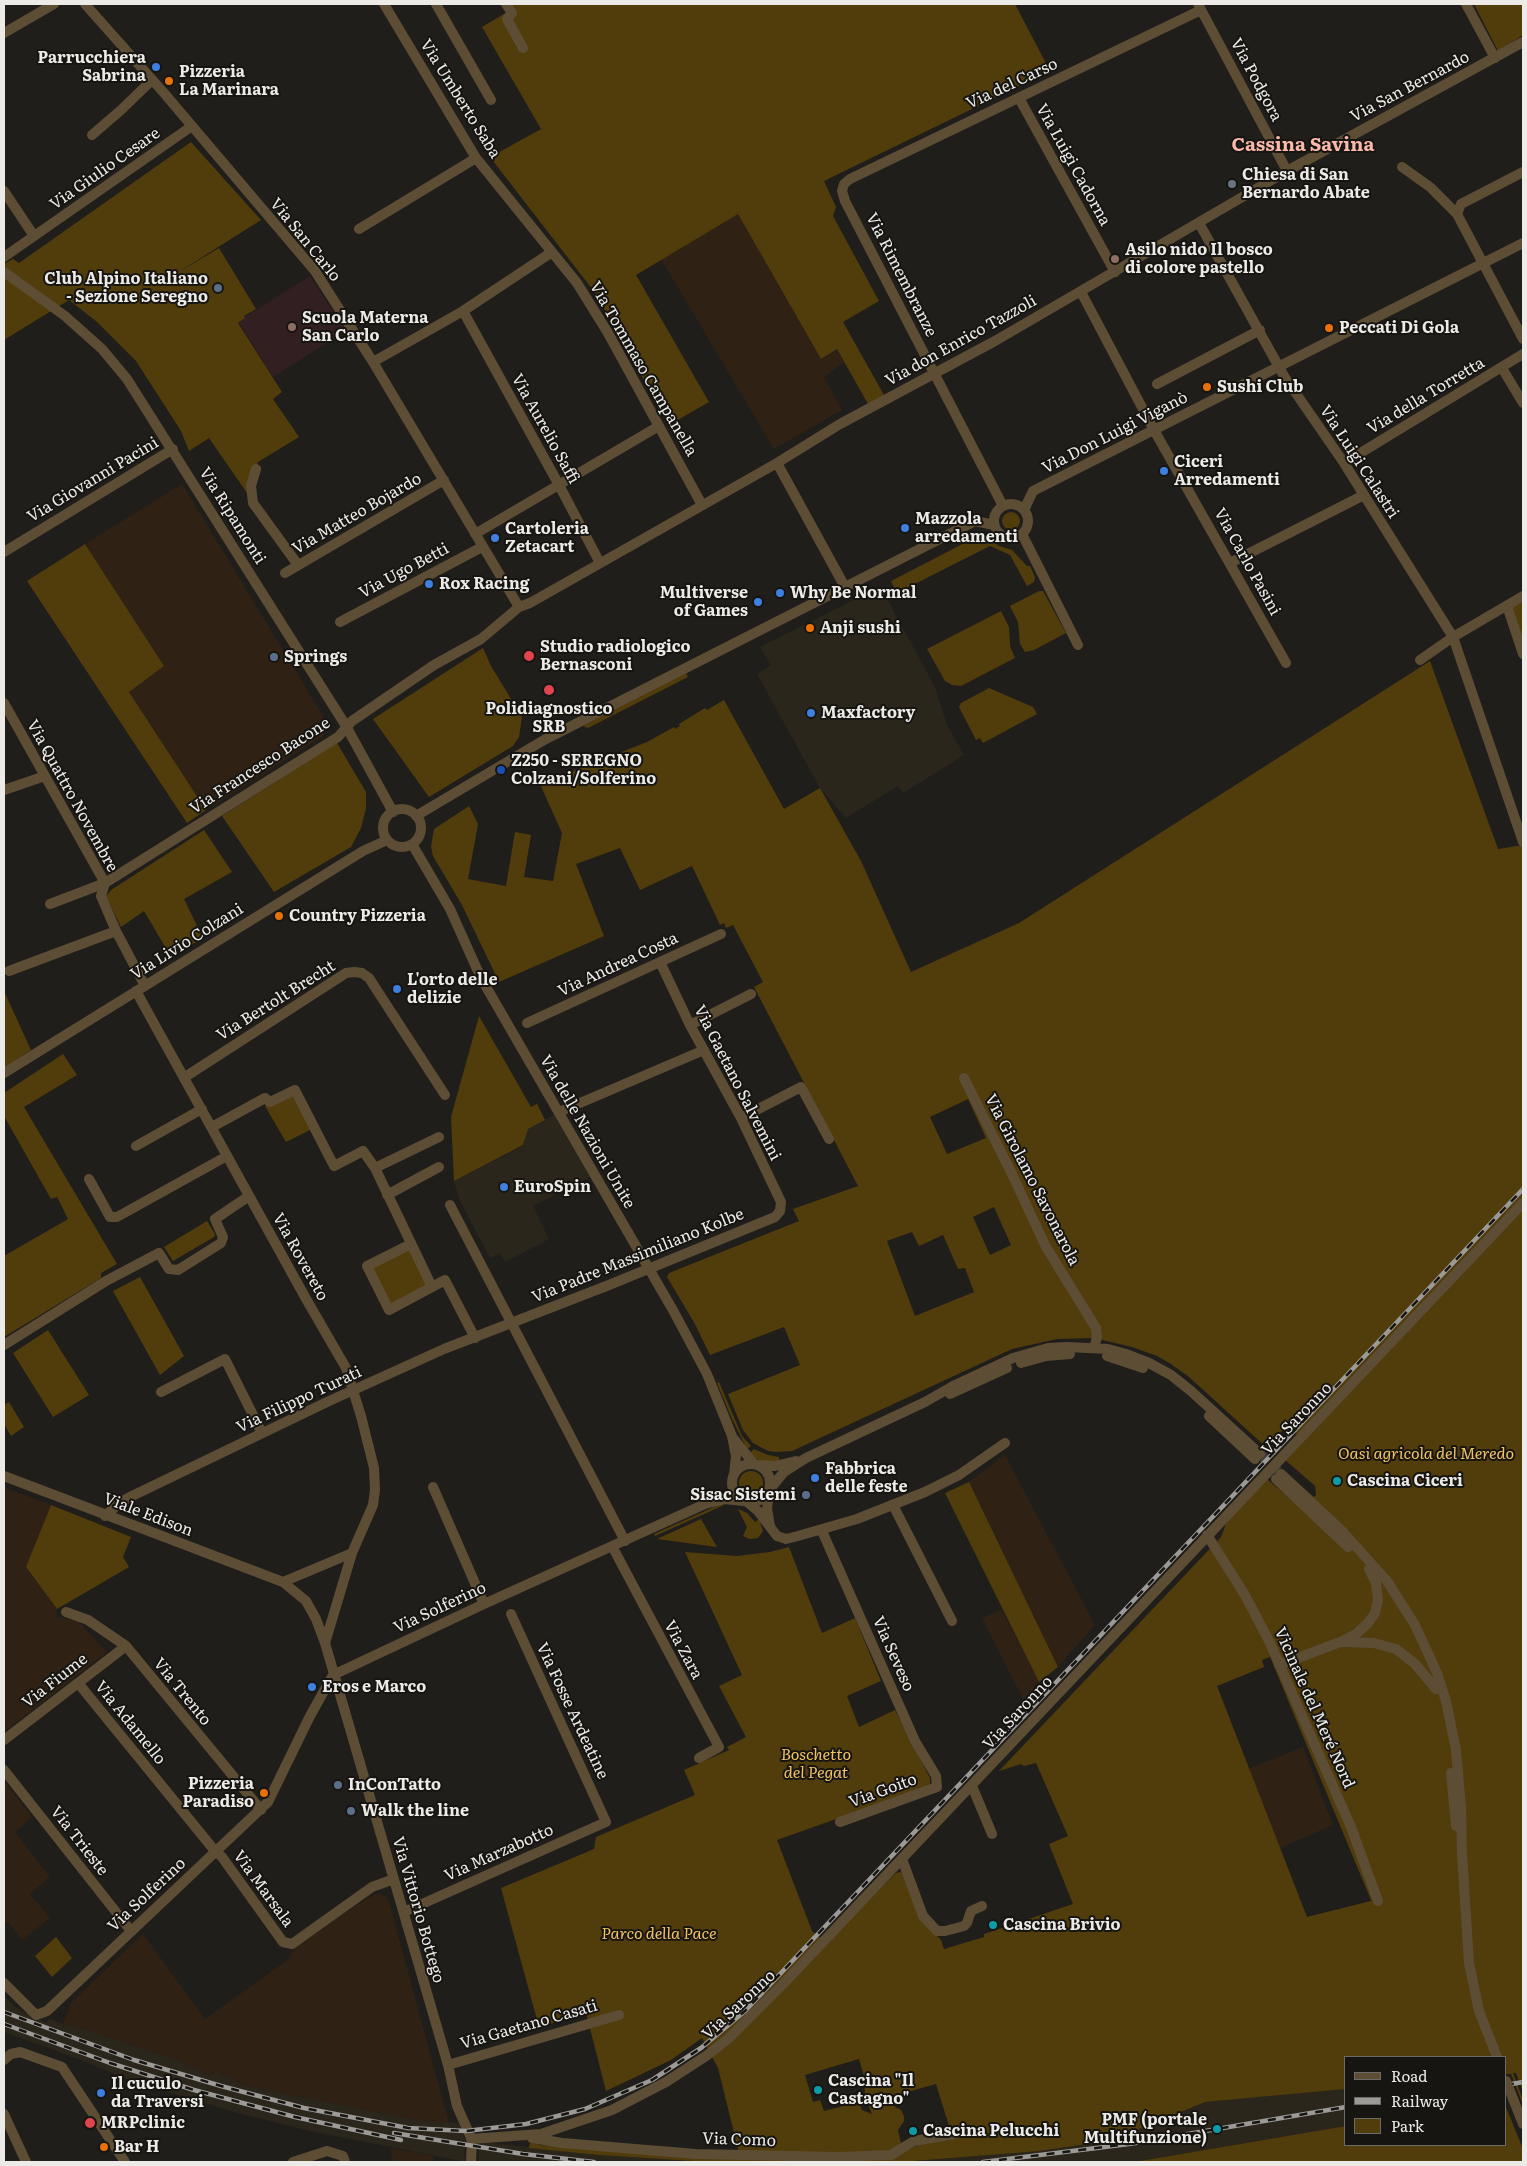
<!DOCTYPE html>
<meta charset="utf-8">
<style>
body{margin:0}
#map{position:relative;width:1527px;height:2166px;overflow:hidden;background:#201e1a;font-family:Literata,serif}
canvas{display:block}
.frame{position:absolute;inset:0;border:5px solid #ecebe8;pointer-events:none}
.legend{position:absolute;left:1344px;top:2056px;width:162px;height:90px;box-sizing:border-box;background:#171511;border:1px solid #6c6b67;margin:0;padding:6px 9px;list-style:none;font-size:15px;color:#ecebe8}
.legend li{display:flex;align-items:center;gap:10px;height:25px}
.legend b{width:25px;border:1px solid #6c6b67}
</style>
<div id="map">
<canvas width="1527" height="2166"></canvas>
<div class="frame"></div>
<ul class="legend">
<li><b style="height:6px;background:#5d4d35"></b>Road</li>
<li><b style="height:6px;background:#9c9a97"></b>Railway</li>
<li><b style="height:14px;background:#513c0c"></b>Park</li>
</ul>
</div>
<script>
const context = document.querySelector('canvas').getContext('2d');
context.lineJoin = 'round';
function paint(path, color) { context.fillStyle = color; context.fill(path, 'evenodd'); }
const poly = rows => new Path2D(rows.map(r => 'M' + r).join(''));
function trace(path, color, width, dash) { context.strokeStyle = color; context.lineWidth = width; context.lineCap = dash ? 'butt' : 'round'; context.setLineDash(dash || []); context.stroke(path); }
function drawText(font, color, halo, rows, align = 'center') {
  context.font = font + ' Literata,serif'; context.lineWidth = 4; context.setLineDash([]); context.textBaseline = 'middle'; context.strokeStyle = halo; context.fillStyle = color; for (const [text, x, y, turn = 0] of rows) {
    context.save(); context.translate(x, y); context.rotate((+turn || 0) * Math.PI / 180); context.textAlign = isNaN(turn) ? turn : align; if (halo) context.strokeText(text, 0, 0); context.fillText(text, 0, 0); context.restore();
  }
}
const built = poly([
 [882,586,887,599,935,687,947,725,964,755,903,793,898,786,846,818,820,788,757,674,771,665,760,647],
 [554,1115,590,1177,533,1206,549,1239,505,1262,500,1253,490,1258,459,1199,454,1181,523,1146,528,1129],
 [4,1995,15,2007,46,2023,50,2019,67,2026,68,2024,175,2059,210,2076,216,2071,247,2086,416,2120,459,2123,466,2141,464,2154,466,2162,310,2131,238,2113,131,2081,81,2060,4,2032],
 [1346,2089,1346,2126,1134,2162,901,2162,1040,2151,1113,2140,1205,2102],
 [483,2142,599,2155,708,2162,479,2162,479,2151]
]);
const industrial = poly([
 [738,214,821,359,837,350,844,362,824,377,842,410,774,449,661,259],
 [182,484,328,724,323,736,206,810,129,692,164,666,85,544],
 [1005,1455,1095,1625,1058,1667,969,1482],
 [4,1487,51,1505,26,1568,57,1609,56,1617,78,1621,107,1652,4,1732],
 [1002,1610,1039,1682,1024,1701,982,1618],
 [1303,1747,1333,1825,1280,1848,1307,1917,1288,1923,1228,1777],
 [4,1781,32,1817,15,1832,50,1877,30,1894,50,1918,22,1940,7,1921,4,1923],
 [379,1893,388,1898,449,2123,416,2120,247,2086,216,2071,210,2076,175,2059,68,2024,67,2026,63,2024,71,2003,143,1934,205,2019,289,1959,294,1948,361,1902],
 [390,2148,433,2156,433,2162,393,2162]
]);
const education = poly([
 [310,276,346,331,273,377,239,323,246,316]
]);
const green = poly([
 [505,4,1015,4,1050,71,824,181,836,207,833,216,879,301,843,322,884,395,868,404,837,349,821,359,738,214,636,275,709,402,669,425,596,294,493,161,494,155,541,129,482,27,509,11],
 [1474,4,1523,4,1523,35,1498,51],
 [191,142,261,220,174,275,219,248,256,309,244,316,245,318,238,323,282,392,273,399,299,437,258,462,247,493,209,438,189,451,181,431,136,361,97,322,59,292,69,300,4,340,4,264,13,259,19,263],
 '1002 521a9 9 0 1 1 18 0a9 9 0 1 1-18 0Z',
 [976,537,987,537,999,546,1012,550,1027,566,1030,566,1035,577,1034,582,1027,586,1010,555,990,546,897,593,891,581],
 [85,544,164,666,129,692,206,810,187,823,27,581],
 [1039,591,1043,591,1066,633,1034,650,1025,652,1020,644,1018,622,1010,606],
 [1523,599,1523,642,1511,607],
 [1001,611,1009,627,1010,646,1015,658,961,686,952,685,945,681,927,649],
 [483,648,491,666,522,717,519,737,513,746,429,797,373,719],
 [1430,661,1498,849,1523,845,1523,2092,1516,2073,1513,2073,1523,2100,1523,2105,1511,2074,1506,2074,1506,2057,1346,2057,1346,2089,1205,2102,1113,2140,1040,2151,901,2162,708,2162,599,2155,529,2148,530,2142,532,2142,540,2145,646,2154,902,2153,927,2141,953,2139,936,2084,890,2097,895,2107,901,2110,904,2116,904,2121,898,2130,901,2143,899,2148,887,2153,739,2153,718,2068,702,2038,671,2060,606,2091,586,2013,539,2027,501,1888,594,1849,596,1837,695,1795,684,1770,729,1750,727,1747,746,1737,719,1686,742,1675,685,1552,737,1556,770,1552,789,1547,822,1633,855,1618,881,1681,847,1696,859,1727,895,1710,930,1778,930,1784,926,1787,777,1840,812,1931,826,1943,896,1873,900,1872,902,1873,921,1920,941,1940,944,1949,984,1937,984,1934,1073,1904,1049,1844,1068,1836,1036,1763,1024,1766,1021,1764,999,1771,1221,1537,1226,1524,1236,1511,1267,1479,1303,1510,1284,1471,1314,1497,1316,1495,1315,1486,1284,1459,1161,1578,1297,1434,1288,1425,1266,1447,1189,1377,1171,1364,1157,1356,1132,1347,1094,1338,1057,1339,1012,1349,792,1451,776,1452,768,1451,753,1443,743,1430,728,1394,800,1365,784,1327,710,1355,695,1324,667,1277,669,1273,799,1221,793,1209,858,1186,754,987,763,982,733,925,726,928,724,923,720,925,692,866,640,890,620,848,576,864,604,936,499,982,462,905,433,856,431,847,434,829,469,806,478,824,468,879,506,886,515,832,531,835,524,877,553,881,562,833,540,784,647,742,674,727,675,729,680,726,679,724,705,708,707,710,724,700,784,809,820,788,861,861,911,972,1019,923],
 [968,1099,986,1138,947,1154,930,1117],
 [994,1207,1011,1245,990,1255,973,1217],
 [912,1232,919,1246,943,1235,958,1269,965,1268,974,1292,915,1316,887,1241],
 [1270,1657,1371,1900,1371,1901,1307,1917,1217,1686,1264,1667,1262,1660],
 [859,2059,864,2076,865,2097,872,2114,862,2110,859,2102,824,2111,820,2100,813,2102,805,2075],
 [686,673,688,677,588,728,583,726],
 [989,688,1033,707,1037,714,983,743,980,738,976,740,959,707,961,703],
 [337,743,366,792,366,808,361,828,351,847,274,892,222,816],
 [204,830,232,872,184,899,203,938,171,957,144,911,121,927,106,896,111,890],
 [4,991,31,1050,4,1068],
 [479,1016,531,1107,537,1104,545,1120,528,1129,523,1145,454,1181,451,1117],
 [63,1054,77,1075,24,1107,117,1264,101,1273,101,1278,4,1337,4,1256,68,1219,57,1197,51,1199,4,1116,4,1093],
 [295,1090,314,1128,286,1142,265,1106],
 [207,1221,215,1234,214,1237,173,1261,164,1247],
 [411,1244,432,1287,389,1310,367,1266],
 [140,1277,184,1356,160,1375,113,1291],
 [48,1330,89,1395,53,1417,13,1353],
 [719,1382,742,1436,751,1446,747,1449,732,1419,717,1383],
 [9,1402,24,1427,11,1436,4,1424,4,1405],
 [754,1449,768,1455,779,1457,779,1462,761,1461,756,1459,750,1453],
 '739 1483a12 12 0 1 1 24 0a12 12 0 1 1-24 0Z',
 [969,1482,1058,1667,1039,1682,945,1493],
 [723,1503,724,1505,655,1536,654,1534],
 [51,1505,131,1537,123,1557,129,1567,57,1609,26,1567],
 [738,1509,747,1513,755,1522,759,1519,763,1531,758,1538,749,1539,743,1536,747,1527],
 [701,1519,717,1547,657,1539],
 [56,1937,72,1958,52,1977,35,1956],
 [1506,2107,1523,2149,1523,2162,1134,2162,1346,2126,1346,2145,1506,2145]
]);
const minorTunnel = poly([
 [1260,1454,1279,1472]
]);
const minor = poly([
 [384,4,476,158,577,283,608,333,702,505],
 [436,4,491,100],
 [506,4,512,13,507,19,523,48],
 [1198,4,1287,171],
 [1466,4,1495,58],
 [4,33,54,4],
 [1019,98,1115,272],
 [92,135,121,110,152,80],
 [1402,167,1430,187,1457,214,1523,339],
 [4,191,34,236],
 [1457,214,1461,204,1523,172],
 [1199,223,1284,376,1344,463,1453,637,1523,842],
 [359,229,476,158],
 [4,257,192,126],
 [4,272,65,316,102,349,127,379,346,726,393,812],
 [1081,292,1154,430,1286,663],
 [463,311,559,485,600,563],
 [373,362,463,311,552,252],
 [1502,368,1523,403],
 [1157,384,1260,330],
 [777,463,845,587],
 [1344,463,1523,354],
 [256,469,251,486,253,503,298,565],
 '994 521a17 17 0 1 1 34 0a17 17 0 1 1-34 0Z',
 [1003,506,845,201,842,191,844,184,850,179,1201,10],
 [1024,510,1033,491,1523,243],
 [475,534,659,426],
 [1022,534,1078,645],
 [4,552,173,449],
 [1230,563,1364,495],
 [285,573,444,480],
 [1507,606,1523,654],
 [519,607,530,603,777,463,840,424,995,341,1287,171,1523,42],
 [340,622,482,547],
 [1420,660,1453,637,1523,596],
 [4,703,105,883,101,896,116,931,145,986],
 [4,790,45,776],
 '383 828a19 19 0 1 1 38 0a19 19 0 1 1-38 0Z',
 [416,816,544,740,975,521,994,525],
 [412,844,450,909,481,978,674,1312,707,1374,732,1436,736,1456,734,1475],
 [50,904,105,883,338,737,352,721,434,665,481,639,519,607,373,362,315,271,164,93,85,4],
 [9,971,116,931],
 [136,991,305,1297,346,1368,361,1416,374,1468,375,1490,373,1505,352,1553,325,1643],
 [527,1023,721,934],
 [690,1025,751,994],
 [4,1073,363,851,387,840],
 [185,1077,346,973,354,972,362,973,369,978,445,1095],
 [964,1078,1011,1172,1046,1247,1096,1328,1097,1337,1094,1348],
 [559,1112,704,1050],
 [741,1118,801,1087,829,1139],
 [212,1127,265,1098,270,1102,295,1090,334,1166,363,1151,375,1168],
 [439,1137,375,1168,432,1287,445,1280,475,1338],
 [136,1146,202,1109],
 [89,1179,110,1217,117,1217,227,1156],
 [387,1195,439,1167],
 [450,1205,625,1541],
 [411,1244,367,1266,389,1310,432,1287],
 [4,1345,106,1281,159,1253,169,1269,178,1270,221,1243,223,1237,215,1219,249,1196],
 [1107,1356,1143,1368],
 [1021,1363,1046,1356,1070,1354],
 [161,1392,225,1359,262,1433],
 [950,1394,1007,1368],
 [1209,1416,1255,1459],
 [734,1439,754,1464],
 '732 1483a19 19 0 1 1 38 0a19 19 0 1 1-38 0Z',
 [758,1465,775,1466,796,1461],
 [1281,1474,1343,1532,1387,1581,1415,1625,1437,1673,1446,1701,1456,1750,1461,1807,1462,1854,1469,1963,1479,2011,1497,2057],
 [4,1476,283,1582,306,1601,316,1619,325,1643,448,2065,457,2106,472,2140,471,2162],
 [1276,1479,1348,1547],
 [433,1487,484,1604],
 [770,1489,784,1472,806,1458,925,1402,953,1386,1013,1358,1048,1348,1067,1347,1108,1349,1126,1354,1149,1363,1171,1375,1191,1391,1260,1454],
 [769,1492,767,1509,770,1526],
 [747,1502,758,1511,777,1536,786,1539,798,1536,857,1519,925,1492,959,1475,1005,1443],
 [893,1505,952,1621],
 [105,1516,121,1502,132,1496,327,1402,444,1349,609,1285,775,1217,780,1211,781,1202,741,1118,690,1025,660,962],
 [822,1531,915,1741,936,1776,937,1787,840,1822],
 [1207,1535,1245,1595,1270,1643,1351,1827,1378,1901],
 [612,1546,719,1747,699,1758],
 [283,1582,352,1553],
 [66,1612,88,1620,126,1646,261,1810],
 [1344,1642,1374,1643,1396,1649,1415,1664,1436,1689],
 [1279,1665,1343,1641,1356,1634,1368,1623,1375,1613,1378,1600,1376,1583,1369,1569],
 [78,1683,215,1851,222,1857,283,1942,292,1944,372,1887,394,1879],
 [4,1740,126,1646],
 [4,1770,131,1931],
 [1451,1773,1456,1826],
 [972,1786,992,1834],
 [902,1859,923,1916,937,1931,945,1931,964,1926,967,1923,971,1911,982,1906],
 [404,1912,606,1822,511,1614],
 [4,1983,36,2015,47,2011,268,1802,310,1716,333,1675,484,1604,705,1504,724,1499,744,1501],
 [4,2060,11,2054,20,2052,62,2067,125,2162],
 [448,2065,619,2015],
 [4,2114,26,2162],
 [532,2138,562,2143,696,2154,838,2157,891,2155,914,2141,955,2134],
 [471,2139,541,2134,612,2110,666,2082,706,2056,729,2038,785,1982,1523,1203],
 [293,2162,327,2151,343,2156,345,2162]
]);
const rail = poly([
 [4,2012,134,2060,221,2086,304,2108,408,2128,466,2131,526,2124,585,2109,652,2080,701,2048,745,2011,1523,1189],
 [4,2024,110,2063,194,2090,295,2117,401,2140],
 [1506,2085,1523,2082],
 [394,2133,523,2154,594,2162],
 [983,2162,1129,2144,1346,2107]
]);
const minorBridge = poly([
 [1506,2081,1523,2124]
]);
const markers = [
 [156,67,5,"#3f7fe0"],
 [169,81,5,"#e8710a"],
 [1232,184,5,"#6b7280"],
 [1115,259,5,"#8d6e63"],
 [218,288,5,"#5c6f8a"],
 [292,327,5,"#8d6e63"],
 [1329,328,5,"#e8710a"],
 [1207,387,5,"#e8710a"],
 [1164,471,5,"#3f7fe0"],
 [905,528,5,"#3f7fe0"],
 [495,538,5,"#3f7fe0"],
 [429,584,5,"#3f7fe0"],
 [780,593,5,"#3f7fe0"],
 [758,602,5,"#3f7fe0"],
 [810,628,5,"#e8710a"],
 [529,656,6,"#e0444e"],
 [274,657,5,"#5c6f8a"],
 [549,690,6,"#e0444e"],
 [811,713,5,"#3f7fe0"],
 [501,770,5,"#1a4fb4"],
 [279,916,5,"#e8710a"],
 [397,989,5,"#3f7fe0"],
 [504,1187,5,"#3f7fe0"],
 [815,1478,5,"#3f7fe0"],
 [1337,1481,5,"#0f9aa8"],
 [806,1495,5,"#5c6f8a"],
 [312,1687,5,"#3f7fe0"],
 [338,1785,5,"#5c6f8a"],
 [264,1793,5,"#e8710a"],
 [351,1811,5,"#5c6f8a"],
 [993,1925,5,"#0f9aa8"],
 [818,2090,5,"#0f9aa8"],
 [101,2093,5,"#3f7fe0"],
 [90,2123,6,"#e0444e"],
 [1217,2129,5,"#0f9aa8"],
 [913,2131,5,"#0f9aa8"],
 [104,2147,5,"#e8710a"]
];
const poiNames = [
 ["Parrucchiera",146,58,"right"],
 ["Sabrina",146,76,"right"],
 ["Pizzeria",179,72],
 ["La Marinara",179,90],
 ["Chiesa di San",1242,175],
 ["Bernardo Abate",1242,193],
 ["Asilo nido Il bosco",1125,250],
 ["di colore pastello",1125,268],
 ["Club Alpino Italiano",208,279,"right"],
 ["- Sezione Seregno",208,297,"right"],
 ["Scuola Materna",302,318],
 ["San Carlo",302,336],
 ["Peccati Di Gola",1339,328],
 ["Sushi Club",1217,387],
 ["Ciceri",1174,462],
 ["Arredamenti",1174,480],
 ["Mazzola",915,519],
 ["arredamenti",915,537],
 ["Cartoleria",505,529],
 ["Zetacart",505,547],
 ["Rox Racing",439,584],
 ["Multiverse",748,593,"right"],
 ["of Games",748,611,"right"],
 ["Why Be Normal",790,593],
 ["Anji sushi",820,628],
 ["Studio radiologico",540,647],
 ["Bernasconi",540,665],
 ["Springs",284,657],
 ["Polidiagnostico",549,709,"center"],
 ["SRB",549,727,"center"],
 ["Maxfactory",821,713],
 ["Z250 - SEREGNO",511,761],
 ["Colzani/Solferino",511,779],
 ["Country Pizzeria",289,916],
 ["L'orto delle",407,980],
 ["delizie",407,998],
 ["EuroSpin",514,1187],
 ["Fabbrica",825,1469],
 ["delle feste",825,1487],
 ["Cascina Ciceri",1347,1481],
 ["Sisac Sistemi",796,1495,"right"],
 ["Eros e Marco",322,1687],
 ["Pizzeria",254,1784,"right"],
 ["Paradiso",254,1802,"right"],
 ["InConTatto",348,1785],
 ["Walk the line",361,1811],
 ["Cascina Brivio",1003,1925],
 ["Cascina \"Il",828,2081],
 ["Castagno\"",828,2099],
 ["Il cuculo",111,2084],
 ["da Traversi",111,2102],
 ["PMF (portale",1207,2120,"right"],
 ["Multifunzione)",1207,2138,"right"],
 ["MRPclinic",101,2123],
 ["Cascina Pelucchi",923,2131],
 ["Bar H",114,2147]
];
const streetNames = [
 ["Via Podgora",1256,80,62],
 ["Via del Carso",1012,84,-25],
 ["Via San Bernardo",1410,87,-28],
 ["Via Umberto Saba",460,99,58],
 ["Via Luigi Cadorna",1073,165,61],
 ["Via Giulio Cesare",105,169,-35],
 ["Via San Carlo",305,240,51],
 ["Via Rimembranze",901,275,63],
 ["Via don Enrico Tazzoli",961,341,-29],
 ["Via Tommaso Campanella",643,369,60],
 ["Via della Torretta",1426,396,-31],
 ["Via Aurelio Saffi",545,429,61],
 ["Via Don Luigi Viganò",1115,433,-27],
 ["Via Luigi Calastri",1359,462,57],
 ["Via Giovanni Pacini",93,480,-31],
 ["Via Matteo Bojardo",357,514,-30],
 ["Via Ripamonti",232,516,58],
 ["Via Carlo Pasini",1247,562,61],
 ["Via Ugo Betti",404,571,-28],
 ["Via Francesco Bacone",260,766,-33],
 ["Via Quattro Novembre",72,796,61],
 ["Via Livio Colzani",187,942,-32],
 ["Via Andrea Costa",618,965,-25],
 ["Via Bertolt Brecht",276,1001,-32],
 ["Via Gaetano Salvemini",737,1083,63],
 ["Via delle Nazioni Unite",587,1132,60],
 ["Via Girolamo Savonarola",1032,1180,63],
 ["Via Padre Massimiliano Kolbe",638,1256,-22],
 ["Via Rovereto",300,1257,61],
 ["Via Filippo Turati",299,1400,-25],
 ["Via Saronno",1297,1419,-46],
 ["Viale Edison",148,1515,21],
 ["Via Solferino",440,1608,-25],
 ["Via Zara",683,1650,62],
 ["Via Seveso",893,1654,66],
 ["Via Fiume",55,1681,-38],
 ["Via Trento",182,1692,51],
 ["Vicinale del Meré Nord",1314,1708,66],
 ["Via Fosse Ardeatine",572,1711,65],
 ["Via Saronno",1018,1713,-47],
 ["Via Adamello",130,1723,51],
 ["Via Goito",883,1791,-20],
 ["Via Trieste",79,1841,52],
 ["Via Marzabotto",499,1853,-24],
 ["Via Marsala",263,1889,54],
 ["Via Solferino",147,1895,-43],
 ["Via Vittorio Bottego",418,1910,74],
 ["Via Saronno",739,2005,-43],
 ["Via Gaetano Casati",529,2025,-16],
 ["Via Como",739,2140,2]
];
const parkNames = [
 ["Oasi agricola del Meredo",1426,1454],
 ["Boschetto",816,1755],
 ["del Pegat",816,1773],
 ["Parco della Pace",659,1934]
];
const quarterNames = [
 ["Cassina Savina",1303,145]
];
paint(built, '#2b261c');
paint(industrial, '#2f2215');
paint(education, '#321f22');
paint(green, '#513c0c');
trace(minorTunnel, '#3f3d39', 10, [10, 5]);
trace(minor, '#5d4d35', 10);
trace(rail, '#9c9a97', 4.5);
trace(rail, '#171511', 2.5, [8]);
trace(minorBridge, '#5d4d35', 10);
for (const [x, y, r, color] of markers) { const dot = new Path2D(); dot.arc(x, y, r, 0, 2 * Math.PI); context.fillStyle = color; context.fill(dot); trace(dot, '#171511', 2); }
drawText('bold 16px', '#ecebe8', '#171511', poiNames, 'left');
drawText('16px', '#ecebe8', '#171511', streetNames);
drawText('italic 16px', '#f1c364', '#171511', parkNames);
drawText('bold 19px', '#fbb9ab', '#171511', quarterNames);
</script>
